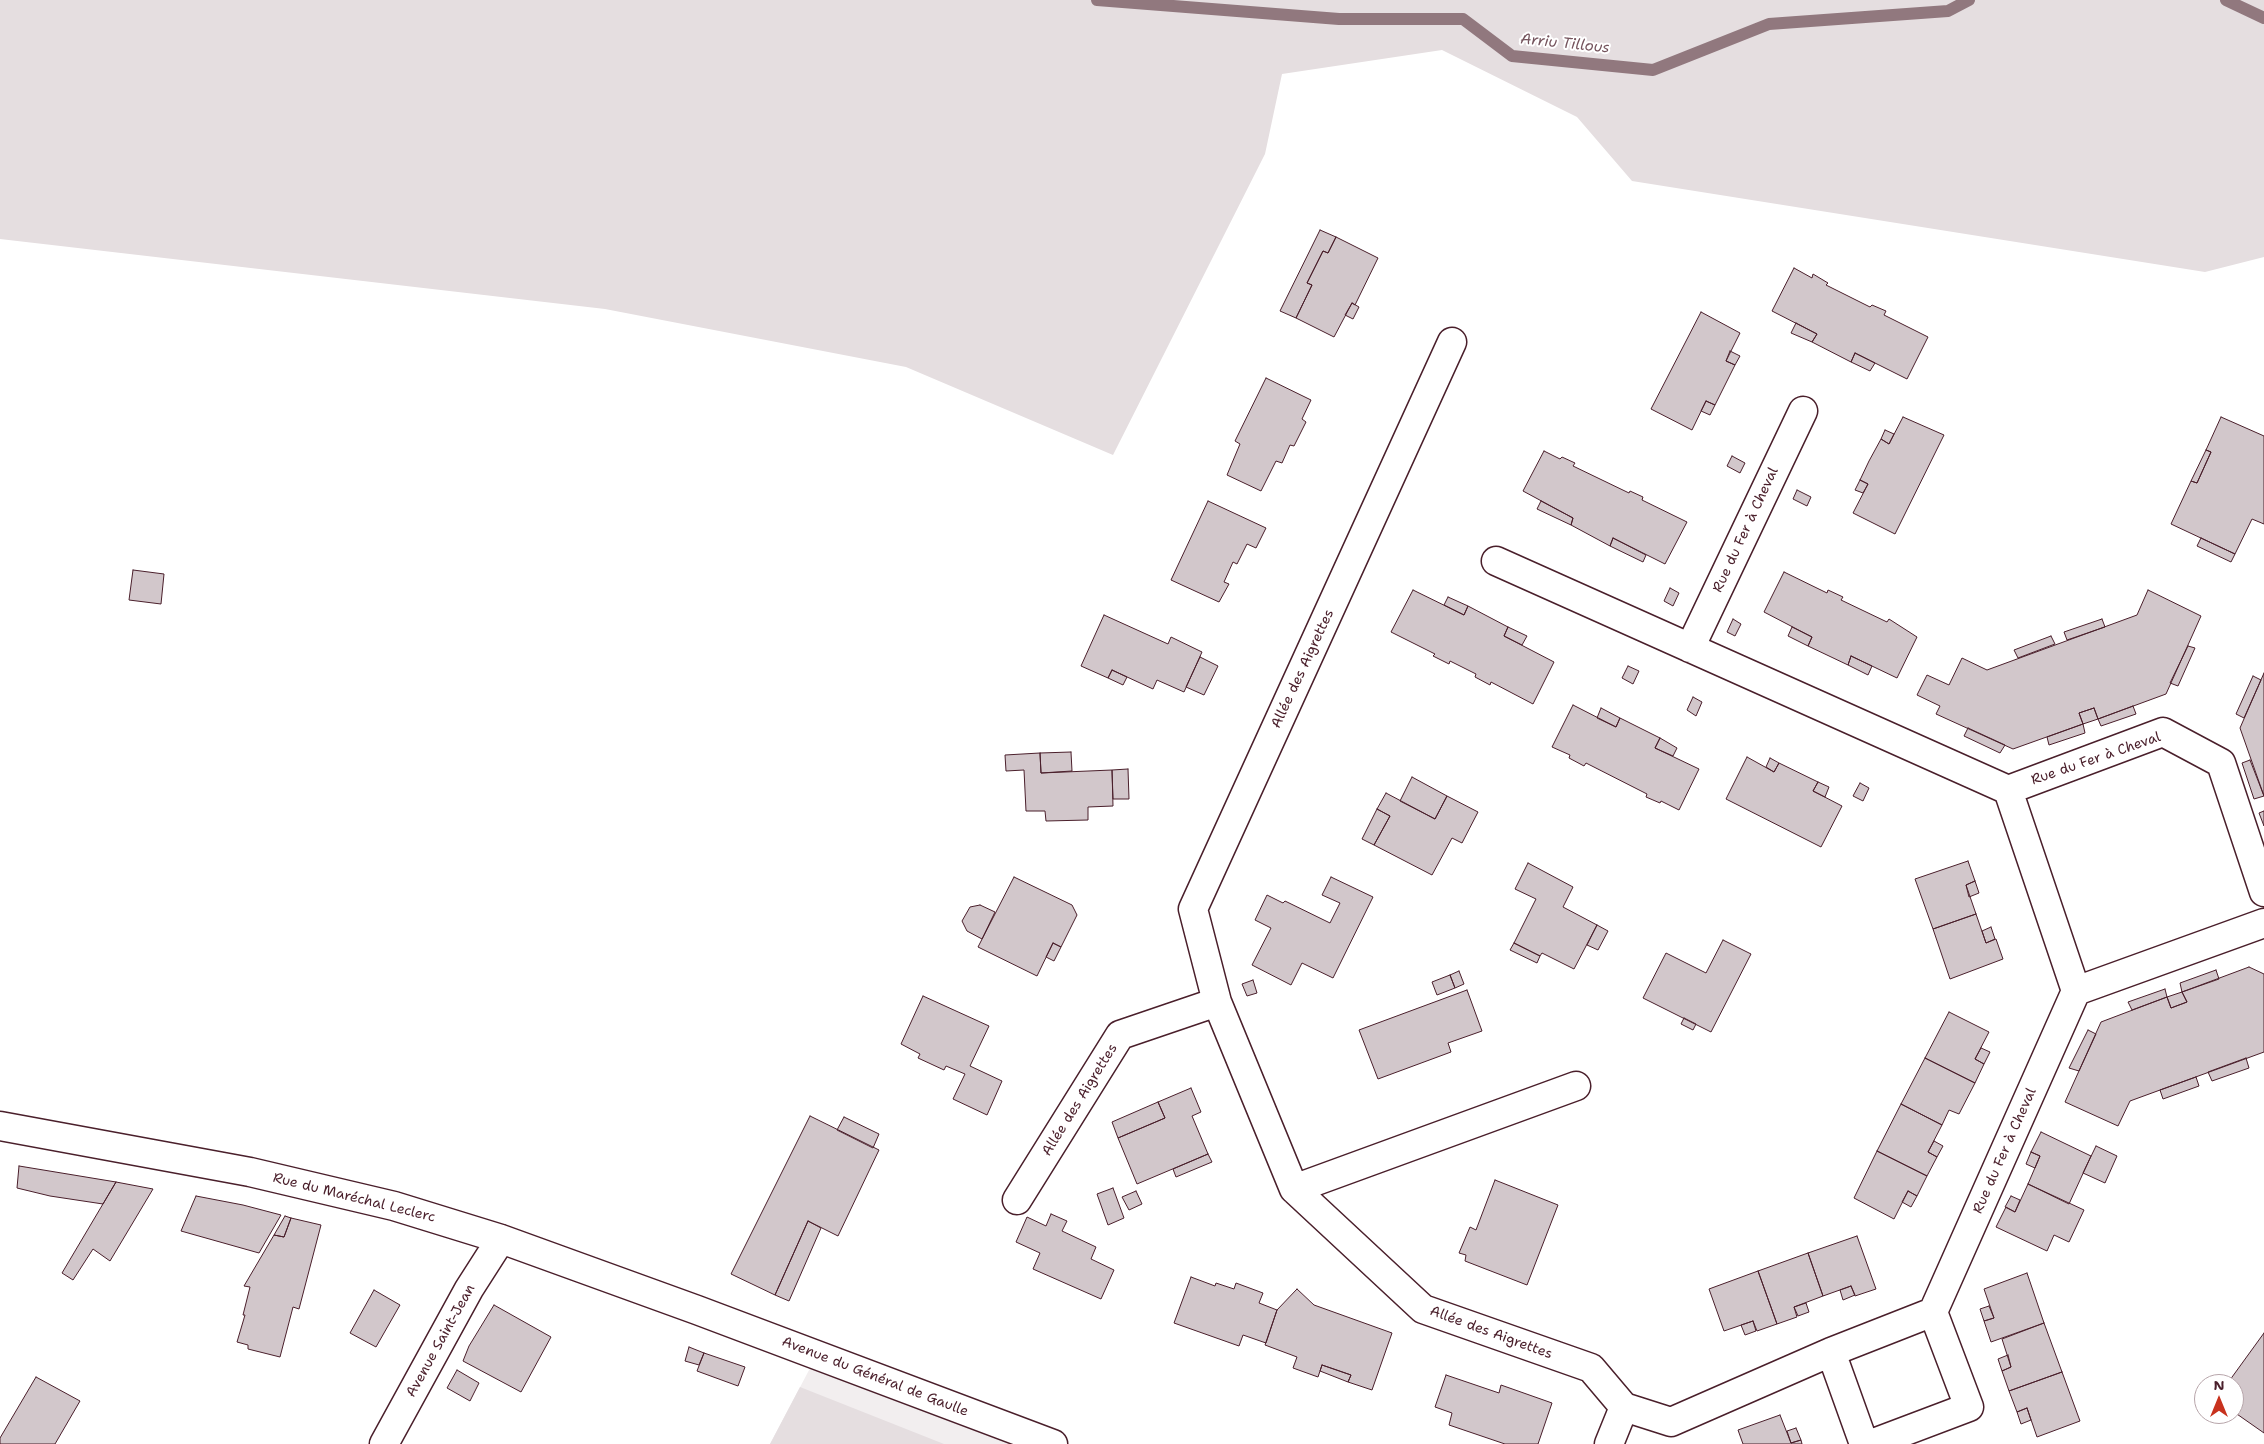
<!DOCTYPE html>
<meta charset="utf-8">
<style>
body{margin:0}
#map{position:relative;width:2264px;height:1444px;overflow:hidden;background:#fff;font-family:"Shantell Sans",sans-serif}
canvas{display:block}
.north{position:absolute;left:2194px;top:1374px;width:50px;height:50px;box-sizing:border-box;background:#fff;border:1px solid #b7a5aa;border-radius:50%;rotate:0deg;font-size:14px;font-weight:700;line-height:20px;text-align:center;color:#4a1f2b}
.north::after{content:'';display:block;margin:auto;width:18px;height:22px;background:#c8321e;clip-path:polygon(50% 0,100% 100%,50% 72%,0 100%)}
</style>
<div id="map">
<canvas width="2264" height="1444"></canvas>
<div class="north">N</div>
</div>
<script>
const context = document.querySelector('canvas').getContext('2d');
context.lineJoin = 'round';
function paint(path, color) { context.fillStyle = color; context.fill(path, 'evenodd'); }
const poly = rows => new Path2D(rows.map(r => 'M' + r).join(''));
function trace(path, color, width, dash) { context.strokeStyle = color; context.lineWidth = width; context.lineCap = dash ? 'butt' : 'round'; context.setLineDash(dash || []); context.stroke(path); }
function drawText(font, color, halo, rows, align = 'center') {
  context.font = font + ' "Shantell Sans",sans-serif'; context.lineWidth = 4; context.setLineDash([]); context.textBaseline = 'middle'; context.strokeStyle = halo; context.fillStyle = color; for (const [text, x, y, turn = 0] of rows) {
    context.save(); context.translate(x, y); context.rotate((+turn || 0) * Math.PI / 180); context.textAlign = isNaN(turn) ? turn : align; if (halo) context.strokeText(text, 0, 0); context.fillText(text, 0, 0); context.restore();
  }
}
const built = poly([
 [817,1355,1053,1444,770,1444]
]);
const green = poly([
 [0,0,2264,0,2264,257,2205,272,1632,181,1577,117,1442,50,1282,74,1265,154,1113,455,906,367,605,309,0,239],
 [800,1387,944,1444,770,1444]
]);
const stream = poly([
 [1097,0,1339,19,1463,19,1512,56,1653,70,1769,24,1948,11,1969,0],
 [2226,0,2264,18]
]);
const building = poly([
 [1320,230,1336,237,1328,253,1323,251,1307,283,1312,285,1296,318,1280,311,1320,230],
 [1336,237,1378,258,1355,305,1352,303,1334,337,1296,318,1312,285,1307,283,1323,251,1328,253,1336,237],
 [1794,268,1812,278,1813,274,1828,283,1826,285,1870,307,1872,305,1886,311,1884,315,1928,337,1907,379,1855,353,1851,362,1812,342,1817,334,1772,311,1794,268],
 [1352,303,1359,307,1353,319,1345,315,1352,303],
 [1701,312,1740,333,1726,361,1735,365,1715,405,1706,401,1692,430,1651,409,1701,312],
 [1796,323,1817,334,1812,342,1791,333,1796,323],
 [1730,351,1740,356,1735,365,1726,361,1730,351],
 [1855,353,1875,363,1870,371,1851,362,1855,353],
 [1266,378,1311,400,1302,419,1306,422,1294,446,1290,445,1282,463,1276,461,1261,491,1227,475,1240,444,1235,441,1266,378],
 [1706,401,1715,405,1710,415,1701,411,1706,401],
 [1903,417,1944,435,1895,534,1853,513,1868,484,1860,480,1869,461,1881,439,1889,444,1903,417],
 [2221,417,2264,436,2264,524,2252,519,2235,554,2171,524,2191,481,2197,483,2211,452,2206,450,2221,417],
 [1885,430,1894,434,1889,444,1881,439,1885,430],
 [2206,450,2211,452,2197,483,2191,481,2206,450],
 [1544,451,1560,459,1562,457,1575,463,1573,466,1629,493,1630,491,1643,497,1642,500,1687,522,1665,564,1613,538,1610,546,1571,525,1573,518,1523,491,1544,451],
 [1732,456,1745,463,1740,473,1727,466,1732,456],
 [1860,480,1868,484,1863,493,1855,490,1860,480],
 [1797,490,1811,497,1807,506,1793,499,1797,490],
 [1208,501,1266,528,1256,548,1247,544,1237,564,1233,562,1224,582,1229,584,1219,602,1171,580,1208,501],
 [1541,501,1573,518,1571,525,1537,509,1541,501],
 [1613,538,1646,555,1643,562,1610,546,1613,538],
 [2201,538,2235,554,2231,562,2197,546,2201,538],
 [133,570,164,574,161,604,129,600,133,570],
 [1784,572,1827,593,1828,590,1843,597,1841,600,1887,622,1889,619,1917,637,1897,678,1851,656,1848,665,1808,646,1812,637,1764,612,1784,572],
 [1670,588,1679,593,1673,606,1664,601,1670,588],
 [1413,590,1464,615,1468,606,1508,627,1504,636,1554,662,1533,704,1491,682,1490,685,1475,677,1476,674,1450,661,1449,664,1433,656,1435,654,1391,632,1413,590],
 [2148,590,2201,616,2166,694,2098,719,2094,708,2079,713,2083,724,2013,749,1936,714,1940,706,1917,695,1927,675,1949,685,1962,658,1987,670,2137,615,2148,590],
 [1448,597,1468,606,1464,615,1444,605,1448,597],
 [1104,615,1168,644,1171,637,1202,652,1184,692,1157,680,1153,689,1112,670,1108,678,1081,666,1104,615],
 [1733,619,1741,624,1735,636,1727,632,1733,619],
 [2102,619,2105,627,2067,640,2064,632,2102,619],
 [1508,627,1527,636,1522,645,1504,636,1508,627],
 [1792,627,1812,637,1808,646,1788,636,1792,627],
 [2051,636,2055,644,2018,658,2014,650,2051,636],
 [2188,646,2195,648,2178,686,2170,683,2188,646],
 [1851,656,1872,666,1868,675,1848,665,1851,656],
 [1200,657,1218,666,1204,695,1186,687,1200,657],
 [1628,666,1639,671,1633,684,1622,678,1628,666],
 [1112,670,1127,677,1123,685,1108,678,1112,670],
 [2264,673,2264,796,2240,728,2264,673],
 [2253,676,2261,680,2244,718,2236,714,2253,676],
 [1693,697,1702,702,1696,716,1687,710,1693,697],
 [1573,705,1616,727,1620,718,1660,738,1655,748,1699,769,1679,810,1661,801,1660,803,1646,797,1647,794,1586,763,1584,766,1569,758,1570,755,1552,747,1573,705],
 [2133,706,2136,714,2101,726,2098,719,2133,706],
 [1601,708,1620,718,1616,727,1597,718,1601,708],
 [2094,708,2098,719,2083,724,2079,713,2094,708],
 [2083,724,2085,733,2049,745,2047,737,2083,724],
 [1968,728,2005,745,2000,753,1964,736,1968,728],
 [1660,738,1677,748,1673,756,1655,748,1660,738],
 [1071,752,1072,771,1041,773,1040,753,1071,752],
 [1040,753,1041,773,1112,770,1113,806,1088,807,1088,820,1046,821,1045,811,1026,811,1024,770,1006,771,1005,755,1040,753],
 [1747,757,1774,772,1779,763,1818,782,1813,791,1842,806,1821,847,1726,799,1747,757],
 [1770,758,1779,763,1774,772,1766,767,1770,758],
 [2250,760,2264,796,2254,799,2242,763,2250,760],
 [1128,769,1129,799,1113,799,1112,770,1128,769],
 [1412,777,1447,796,1435,819,1400,801,1412,777],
 [1818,782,1829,787,1825,797,1813,791,1818,782],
 [1860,783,1869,788,1863,801,1853,796,1860,783],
 [1386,793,1435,819,1447,796,1478,812,1462,843,1452,838,1432,875,1374,845,1390,816,1377,809,1386,793],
 [1377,809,1390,816,1374,845,1362,839,1377,809],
 [2264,811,2264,826,2259,813,2264,811],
 [1968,861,1975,881,1966,885,1976,914,1933,929,1915,879,1968,861],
 [1528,863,1573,887,1563,907,1597,925,1574,969,1542,953,1540,956,1514,943,1536,899,1515,889,1528,863],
 [1014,877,1072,905,1077,915,1061,947,1053,943,1037,976,978,947,1014,877],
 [1331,877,1373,897,1333,978,1302,963,1291,985,1252,965,1271,928,1255,920,1267,895,1283,903,1285,901,1330,923,1340,903,1322,895,1331,877],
 [1975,881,1979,893,1969,897,1966,885,1975,881],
 [980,905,995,912,982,939,967,931,962,921,970,907,980,905],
 [1976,914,1986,943,1996,939,2003,959,1950,979,1933,929,1976,914],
 [1597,925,1608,931,1598,950,1587,945,1597,925],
 [1991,927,1995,939,1986,943,1982,931,1991,927],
 [1723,940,1751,954,1711,1032,1643,998,1666,953,1706,973,1723,940],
 [1053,943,1061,947,1054,961,1046,957,1053,943],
 [1514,943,1540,956,1537,963,1510,950,1514,943],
 [2249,967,2264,974,2264,1052,2130,1101,2118,1126,2065,1102,2101,1022,2167,997,2171,1008,2187,1002,2182,992,2249,967],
 [2216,970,2219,979,2182,992,2180,983,2216,970],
 [1459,971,1464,984,1455,988,1450,975,1459,971],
 [1450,975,1455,988,1437,995,1432,982,1450,975],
 [1253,980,1257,993,1247,996,1242,984,1253,980],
 [2165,989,2167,997,2132,1010,2128,1002,2165,989],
 [1467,990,1482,1031,1448,1043,1451,1052,1378,1079,1359,1030,1467,990],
 [2182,992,2187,1002,2171,1008,2167,997,2182,992],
 [923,996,989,1026,970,1066,1002,1081,987,1115,953,1099,965,1074,946,1066,944,1070,918,1058,920,1054,901,1044,923,996],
 [1949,1012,1989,1032,1975,1059,1984,1064,1975,1083,1925,1058,1949,1012],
 [1684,1018,1696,1024,1693,1030,1681,1024,1684,1018],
 [2088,1030,2096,1034,2079,1071,2069,1068,2088,1030],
 [1981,1048,1990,1052,1984,1064,1975,1059,1981,1048],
 [1925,1058,1975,1083,1959,1114,1949,1110,1942,1125,1901,1104,1925,1058],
 [2246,1058,2249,1068,2212,1081,2208,1072,2246,1058],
 [2196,1077,2199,1086,2163,1099,2160,1090,2196,1077],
 [1191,1088,1201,1112,1192,1116,1208,1154,1137,1184,1118,1138,1165,1118,1158,1102,1191,1088],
 [1158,1102,1165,1118,1118,1138,1112,1122,1158,1102],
 [1901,1104,1942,1125,1928,1152,1937,1157,1927,1176,1877,1151,1901,1104],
 [810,1116,879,1150,838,1236,808,1221,775,1295,731,1274,810,1116],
 [844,1117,879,1134,873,1148,837,1130,844,1117],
 [2041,1132,2091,1156,2069,1204,2028,1184,2040,1156,2031,1152,2041,1132],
 [1934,1141,1943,1146,1937,1157,1928,1152,1934,1141],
 [2096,1146,2117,1156,2105,1183,2083,1173,2096,1146],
 [1877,1151,1927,1176,1917,1196,1908,1191,1894,1219,1854,1198,1877,1151],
 [2031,1152,2040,1156,2035,1168,2026,1164,2031,1152],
 [1208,1154,1212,1162,1176,1177,1173,1169,1208,1154],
 [19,1166,116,1182,103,1204,50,1196,17,1188,19,1166],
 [1495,1180,1558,1205,1527,1285,1465,1261,1466,1255,1459,1253,1470,1227,1476,1230,1495,1180],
 [116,1182,153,1189,110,1261,93,1249,73,1280,62,1273,116,1182],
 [2028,1184,2084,1210,2069,1242,2054,1235,2047,1251,1996,1227,2006,1207,2015,1212,2028,1184],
 [1113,1188,1124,1218,1108,1225,1097,1194,1113,1188],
 [1136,1191,1142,1204,1129,1210,1122,1197,1136,1191],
 [1908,1191,1917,1196,1911,1207,1902,1202,1908,1191],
 [196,1196,243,1205,281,1215,259,1253,181,1231,196,1196],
 [2011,1196,2020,1200,2015,1212,2005,1207,2011,1196],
 [1051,1214,1067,1221,1062,1231,1096,1247,1091,1259,1114,1270,1101,1299,1033,1269,1040,1253,1016,1242,1027,1217,1046,1226,1051,1214],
 [285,1216,291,1218,284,1237,274,1235,285,1216],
 [291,1218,321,1225,299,1309,293,1307,280,1357,248,1349,248,1345,237,1342,245,1315,243,1315,250,1287,244,1286,274,1235,284,1237,291,1218],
 [808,1221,821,1228,789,1301,775,1295,808,1221],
 [1857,1236,1876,1289,1855,1296,1851,1286,1823,1296,1808,1253,1857,1236],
 [1808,1253,1823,1296,1794,1307,1797,1317,1777,1324,1758,1271,1808,1253],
 [1758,1271,1777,1324,1757,1331,1753,1321,1724,1331,1709,1289,1758,1271],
 [2027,1273,2044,1323,1991,1342,1984,1321,1994,1318,1984,1289,2027,1273],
 [1191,1277,1215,1286,1216,1283,1234,1289,1236,1283,1263,1293,1259,1303,1277,1310,1266,1343,1243,1335,1239,1346,1174,1323,1191,1277],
 [1851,1286,1855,1295,1843,1300,1840,1290,1851,1286],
 [1297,1289,1314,1305,1392,1333,1372,1390,1348,1382,1351,1375,1322,1365,1318,1377,1293,1368,1297,1357,1265,1345,1277,1310,1297,1289],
 [374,1290,400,1305,376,1347,350,1333,374,1290],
 [1806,1303,1809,1312,1798,1316,1794,1307,1806,1303],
 [494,1305,551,1337,521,1392,463,1361,469,1346,494,1305],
 [1989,1306,1994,1318,1984,1321,1980,1309,1989,1306],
 [1753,1321,1756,1331,1745,1335,1741,1325,1753,1321],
 [2044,1323,2062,1372,2009,1391,2002,1371,2011,1367,2002,1339,2044,1323],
 [2264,1333,2264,1433,2234,1412,2234,1384,2227,1384,2264,1333],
 [689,1347,704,1353,699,1365,685,1361,689,1347],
 [704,1353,745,1367,738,1386,697,1371,704,1353],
 [2008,1355,2011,1367,2002,1371,1998,1359,2008,1355],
 [1322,1365,1351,1375,1348,1382,1320,1371,1322,1365],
 [457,1370,479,1383,470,1401,447,1388,457,1370],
 [2062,1372,2080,1421,2037,1437,2027,1408,2017,1412,2009,1391,2062,1372],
 [1446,1375,1499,1393,1501,1385,1552,1403,1538,1444,1505,1444,1449,1425,1452,1413,1435,1407,1446,1375],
 [36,1377,80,1401,55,1444,0,1444,0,1438,36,1377],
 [2027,1408,2031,1420,2021,1424,2017,1412,2027,1408],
 [1780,1415,1791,1443,1801,1440,1802,1444,1743,1444,1738,1430,1780,1415],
 [1796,1428,1801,1440,1791,1443,1787,1431,1796,1428]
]);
const minor = poly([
 [1452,342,1193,909,1217,1002,1294,1189,1423,1309,1591,1368,1624,1407],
 [1496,561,2008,790,2076,991,1933,1312,1831,1352,1671,1422,1624,1407],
 [1690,648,1803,411],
 [2008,790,2163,732,2221,763,2264,892],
 [2076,991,2264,923],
 [1294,1189,1576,1086],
 [1017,1200,1120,1035,1217,1002],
 [1831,1352,1864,1444],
 [1609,1444,1624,1407],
 [1871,1444,1969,1407,1933,1312]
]);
const tertiary = poly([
 [0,1126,250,1172,394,1206,501,1239,697,1310,1053,1444],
 [384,1444,469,1289,501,1239]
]);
const streetNames = [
 ["Rue du Fer à Cheval",1746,530,-65],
 ["Allée des Aigrettes",1303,669,-65],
 ["Rue du Fer à Cheval",2096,759,-19],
 ["Allée des Aigrettes",1080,1100,-58],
 ["Rue du Fer à Cheval",2005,1151,-66],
 ["Rue du Maréchal Leclerc",354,1198,14],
 ["Allée des Aigrettes",1491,1333,20],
 ["Avenue Saint-Jean",441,1341,-61],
 ["Avenue du Général de Gaulle",875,1377,21]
];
const waterNames = [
 ["Arriu Tillous",1565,44,6]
];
paint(built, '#f2eeef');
paint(green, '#e5dee0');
trace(stream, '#91787e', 12);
paint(building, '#d2c7cb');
trace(building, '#4a1f2b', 1);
trace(minor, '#4a1f2b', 31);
trace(tertiary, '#4a1f2b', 31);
trace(minor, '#fff', 28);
trace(tertiary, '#fff', 28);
drawText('14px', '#4a1f2b', '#fff', streetNames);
drawText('italic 15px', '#74535c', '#fff', waterNames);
</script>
